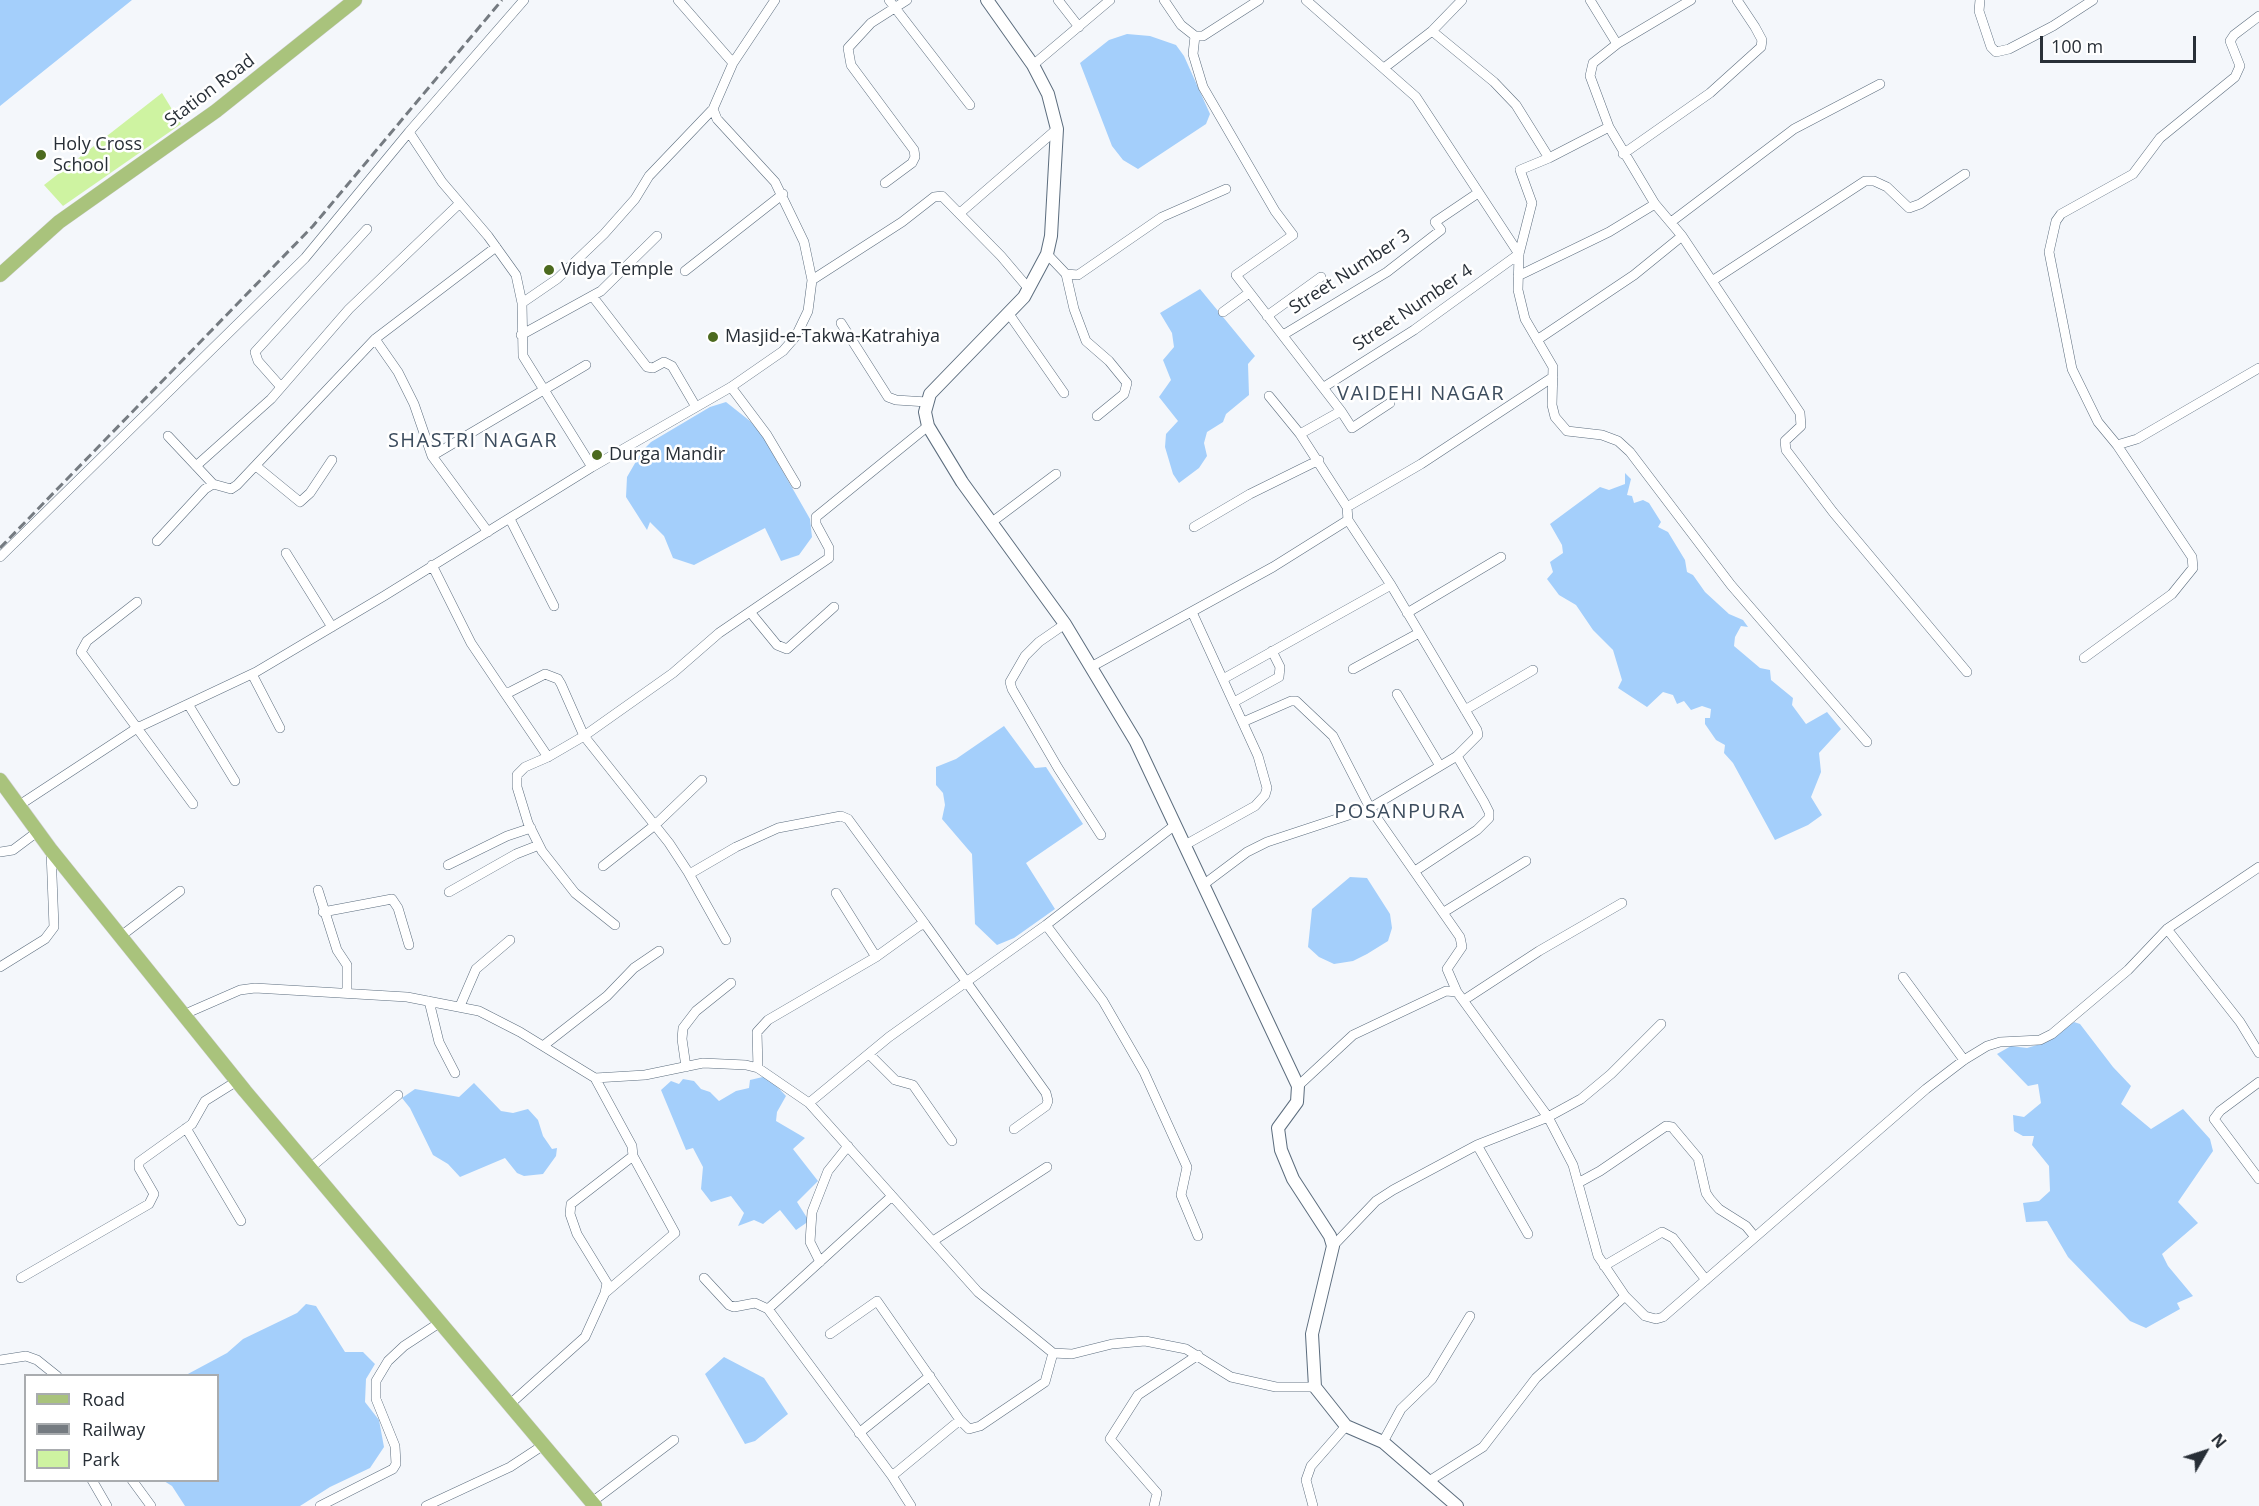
<!DOCTYPE html>
<html>
<head>
<meta charset="utf-8">
<style>
	body { margin:0 }
	#map { position:relative; width:2259px; height:1506px; overflow:hidden; background:#f4f7fb; font-family:"Open Sans",sans-serif }
	canvas { display:block }
	.legend { position:absolute; left:24px; top:1374px; width:195px; height:108px; box-sizing:border-box; background:#fff; border:2px solid #a9acaf; margin:0; padding:8px 10px; list-style:none; font-size:18px; color:#282f37 }
	.legend li { display:flex; align-items:center; gap:12px; height:30px }
	.legend b { width:30px; border:2px solid #a9acaf }
	.north { position:absolute; left:2175px; top:1422px; width:60px; height:60px; -webkit-text-stroke:4px #fff; paint-order:stroke; rotate:51deg; font-size:16px; font-weight:700; line-height:24px; text-align:center; color:#282f37 }
	.north::after { content:''; display:block; margin:auto; width:21px; height:27px; background:#282f37; clip-path:polygon(50% 0,100% 100%,50% 72%,0 100%) }
	.scale { position:absolute; left:2040px; top:36px; width:156px; height:27px; box-sizing:border-box; border:3px solid #282f37; border-top:0; padding-left:8px; font-size:18px; line-height:21px; white-space:nowrap; color:#282f37; -webkit-text-stroke:4px #fff; paint-order:stroke }
</style>
</head>
<body>
<div id="map">
<canvas width="2259" height="1506"></canvas>
<ul class="legend">
<li><b style="height:8px;background:#a9c37c"></b>Road</li>
<li><b style="height:8px;background:#757b81"></b>Railway</li>
<li><b style="height:16px;background:#cef3a1"></b>Park</li>
</ul>
<div class="north">N</div>
<div class="scale">100 m</div>
</div>
<script>
const c = document.querySelector('canvas').getContext('2d');
c.lineJoin = 'round';
function fill(path, color) {
  c.fillStyle = color;
  c.fill(path, 'evenodd');
}
function shape(rows) {
  const path = new Path2D();
  for (const r of rows) {
    path.moveTo(r[0], r[1]);
    for (let i = 2; i < r.length; i += 2) path.lineTo(r[i], r[i + 1]);
  }
  return path;
}
function stroke(path, color, width, dash) {
  c.strokeStyle = color;
  c.lineWidth = width;
  c.lineCap = dash ? 'butt' : 'round';
  c.setLineDash(dash || []);
  c.stroke(path);
}
function write(font, color, halo, rows, align = 'center') {
  c.font = font + ' "Open Sans",sans-serif';
  c.lineWidth = 5;
  c.setLineDash([]);
  c.textBaseline = 'middle';
  c.strokeStyle = halo;
  c.fillStyle = color;
  for (const [text, x, y, turn = 0] of rows) {
    c.save();
    c.translate(x, y);
    c.rotate((+turn || 0) * Math.PI / 180);
    c.textAlign = isNaN(turn) ? turn : align;
    if (halo) c.strokeText(text, 0, 0);
    c.fillText(text, 0, 0);
    c.restore();
  }
}
fill(shape([
	[162,93,181,124,63,206,44,185]
]), '#cef3a1');
fill(shape([
	[0,0,132,0,0,106],
	[1127,34,1150,36,1176,45,1184,56,1210,114,1206,124,1138,169,1123,160,1112,146,1080,63,1109,40],
	[1200,289,1255,356,1248,364,1249,395,1226,414,1223,422,1207,432,1204,443,1207,456,1199,468,1179,483,1173,474,1165,447,1166,434,1178,421,1159,397,1171,380,1163,360,1174,347,1172,333,1160,313],
	[726,402,750,421,762,435,810,519,812,537,799,555,781,561,765,528,694,565,673,558,664,536,650,522,647,530,626,497,627,477,642,451,651,442,710,407],
	[1625,473,1631,479,1627,495,1632,496,1634,503,1643,500,1649,503,1661,522,1658,527,1668,532,1685,560,1687,572,1693,575,1705,592,1729,614,1743,620,1748,627,1741,626,1735,637,1734,646,1760,668,1770,670,1771,680,1793,698,1792,705,1806,724,1827,712,1841,729,1819,753,1821,772,1811,797,1822,815,1808,825,1775,840,1733,763,1724,753,1725,745,1716,740,1705,724,1705,718,1710,718,1711,709,1702,706,1691,710,1684,701,1677,704,1673,695,1663,692,1647,707,1618,688,1622,680,1613,650,1593,630,1576,605,1559,595,1547,579,1553,572,1550,562,1563,553,1562,545,1550,524,1600,487,1609,490,1625,484],
	[1004,726,1035,768,1046,767,1083,824,1026,863,1055,909,1014,938,997,945,975,924,972,854,942,819,945,805,943,793,936,785,936,767,956,759],
	[1350,877,1367,878,1390,914,1392,928,1388,941,1367,954,1353,961,1334,964,1319,957,1308,947,1312,909],
	[2074,1022,2080,1024,2113,1067,2131,1086,2121,1104,2151,1129,2183,1109,2210,1139,2213,1151,2178,1202,2198,1223,2162,1254,2168,1266,2193,1296,2177,1303,2180,1309,2146,1328,2130,1321,2068,1257,2047,1221,2026,1222,2023,1203,2039,1201,2050,1191,2049,1166,2032,1145,2034,1136,2023,1136,2014,1131,2013,1115,2024,1117,2041,1103,2038,1084,2028,1086,1997,1054,2011,1046,2027,1048,2047,1042],
	[767,1076,786,1096,777,1112,776,1121,805,1138,793,1149,818,1181,797,1202,809,1221,796,1230,780,1210,763,1224,754,1220,738,1226,744,1213,731,1196,711,1202,701,1189,703,1167,693,1148,686,1150,661,1090,671,1081,679,1084,683,1079,694,1081,701,1089,710,1092,719,1101,736,1091,749,1088,750,1080],
	[474,1083,501,1111,513,1113,528,1109,538,1120,543,1136,552,1149,557,1148,556,1156,543,1174,524,1176,517,1173,505,1158,460,1177,448,1164,433,1155,410,1108,402,1098,415,1089,459,1097],
	[306,1304,316,1306,345,1352,363,1352,375,1364,366,1379,365,1402,379,1420,384,1447,370,1468,330,1487,300,1506,185,1506,172,1486,164,1481,218,1480,218,1376,186,1375,227,1353,243,1339,297,1313],
	[724,1357,764,1378,788,1414,755,1441,745,1444,705,1374]
]), '#a4cffb');
const street = shape([
	[678,0,733,63],
	[889,0,970,105],
	[1058,0,1079,27],
	[1164,0,1181,25,1195,36,1203,36,1259,0],
	[1306,0,1416,97,1519,254,1414,330,1324,387],
	[1590,0,1617,44],
	[1691,0,1617,44,1593,63,1590,76,1609,127,1655,204,1682,236,1800,413,1801,426,1785,441,1786,450,1833,512,1967,672],
	[1980,0,1979,11,1991,47,1996,52,2009,49,2053,26,2093,0],
	[2259,16,2234,35,2230,41,2240,66,2235,77,2160,138,2133,174,2061,214,2056,221,2049,252,2072,369,2098,422,2117,445,2137,439,2259,368],
	[1432,31,1494,82,1516,105,1549,158],
	[1195,36,1193,54,1203,87,1275,211,1293,235,1236,275,1341,411,1300,434,1347,507,1348,520,1391,585,1477,730,1478,735,1457,756,1370,808,1267,842,1247,852,1203,885],
	[1033,65,1110,0],
	[1384,68,1432,31,1462,0],
	[1609,127,1549,158,1520,170,1532,203,1519,254,1518,290,1525,319,1553,367,1552,405,1555,417,1567,431,1602,435,1618,441,1630,452,1731,585,1867,742],
	[409,132,442,182,488,236,516,275,522,303,523,356,592,467],
	[1623,154,1710,93,1761,47,1762,40,1755,27,1737,0],
	[885,183,912,163,915,157,914,150,851,65,848,48,871,23,907,0],
	[960,213,1057,129],
	[1671,222,1794,129,1880,84],
	[1047,254,1066,274,1078,275,1162,217,1226,189],
	[685,271,783,194],
	[1066,274,1074,309,1086,341,1109,361,1127,383,1124,394,1097,416],
	[1518,276,1609,232,1655,204],
	[812,280,902,222,934,197,942,196,1001,256,1029,289],
	[1712,281,1865,181,1874,181,1887,187,1909,208,1920,204,1965,174],
	[593,297,647,367,653,368,664,362,672,366,696,407],
	[522,303,557,279,604,234,635,199,649,176,713,109],
	[1223,312,1249,293],
	[1009,314,1064,393],
	[1267,316,1321,277],
	[841,323,888,397,896,400,927,402],
	[521,335,601,291,657,236],
	[1283,335,1387,272,1441,230,1435,222,1478,193],
	[375,339,398,372,414,404,432,456,488,532],
	[1537,340,1634,275,1682,236],
	[281,387,258,361,255,352,367,229],
	[731,387,767,435,796,484],
	[1269,396,1300,434],
	[1341,411,1352,428,1390,403],
	[168,436,213,484],
	[432,456,586,365],
	[196,466,271,399,349,309,460,203],
	[256,466,300,502,310,493,332,460],
	[1347,507,1421,464,1553,377],
	[510,519,554,606],
	[992,522,1056,474],
	[1194,527,1250,494,1319,460],
	[157,541,205,489,213,484,231,489,237,485,375,339,496,247],
	[286,553,332,627],
	[0,557,305,258,409,132,524,0],
	[432,565,471,643,504,692,510,692,545,674,558,679,561,684,584,736,548,757,525,767,517,775,517,787,528,823,542,851,575,893,615,925],
	[137,602,87,641,81,652,193,804],
	[750,612,777,645,787,649,834,607],
	[1407,613,1501,557],
	[1065,624,1039,642,1025,656,1010,682,1012,689,1058,768,1101,835],
	[2084,658,2172,594,2193,568,2192,557,2117,445],
	[1091,667,1273,567,1348,520],
	[1353,669,1419,633],
	[252,674,280,728],
	[1223,679,1391,585],
	[504,692,548,757],
	[1397,694,1440,766],
	[1234,702,1279,677,1280,667,1272,651],
	[188,704,235,781],
	[1465,710,1533,670],
	[1243,722,1291,701,1296,701,1333,736,1370,808,1460,937,1462,947,1447,969,1457,992],
	[18,806,137,728,256,672,384,596,592,467,731,387,783,351,796,336,808,311,812,280,804,242,775,182,717,119,713,109,733,63,775,0],
	[1185,845,1255,806,1265,795,1267,788,1258,756,1192,612],
	[0,852,13,850,37,832],
	[448,865,507,836,531,828],
	[603,866,655,825,702,780],
	[1415,871,1477,830,1489,818,1489,812,1484,802,1457,756],
	[688,872,726,940],
	[318,890,337,950,347,965,347,993],
	[449,892,516,854,539,845],
	[836,893,876,957],
	[323,912,392,899,398,908,409,945],
	[1444,912,1526,861],
	[925,924,848,819,841,816,778,828,736,847,693,872,688,872,669,843,584,736,673,673,719,633,829,558,829,548,816,524,816,517,928,426],
	[1046,925,1103,1001,1144,1072,1187,1167,1181,1195,1198,1236],
	[2167,929,2240,1022,2259,1053],
	[121,936,180,891],
	[0,967,45,939,54,927,51,851],
	[1903,977,1964,1060],
	[1464,1000,1539,951,1622,903],
	[429,1001,439,1042,455,1073],
	[460,1006,476,969,510,940],
	[185,1014,240,990,255,988,407,997,479,1011,520,1032,595,1078,645,1075,703,1063,746,1065,758,1068,809,1103,889,1037,1046,925,1175,825],
	[543,1046,607,996,634,968,659,951],
	[869,1054,895,1080,913,1085,952,1141],
	[686,1067,682,1039,683,1028,696,1011,731,983],
	[758,1068,757,1032,768,1020,876,957,919,926,925,924,1046,1093,1048,1101,1046,1106,1014,1129],
	[2259,1082,2220,1111,2214,1119,2259,1179],
	[1298,1086,1353,1035,1446,991,1457,992,1548,1117,1573,1165,1598,1256,1625,1296,1645,1316,1656,1319,1663,1317,1926,1089,1964,1060,1987,1046,2000,1042,2040,1040,2052,1034,2128,970,2167,929,2259,867],
	[809,1103,978,1292,1053,1353,1072,1354,1112,1344,1145,1341,1186,1349,1231,1377,1276,1387,1315,1387],
	[186,1128,241,1221],
	[1477,1145,1528,1234],
	[310,1168,398,1095],
	[1578,1183,1600,1171,1666,1126,1672,1127,1698,1158,1706,1193,1710,1199,1719,1209,1746,1226,1755,1237],
	[933,1241,1047,1167],
	[1333,1246,1376,1201,1393,1190,1477,1145,1548,1117,1581,1099,1611,1074,1661,1024],
	[820,1262,810,1242,812,1212,828,1171,848,1146],
	[1604,1266,1662,1232,1673,1238,1706,1280],
	[21,1278,149,1204,154,1194,139,1168,139,1162,192,1124,205,1101,237,1081],
	[704,1278,729,1305,734,1307,755,1303,768,1309,892,1476,911,1506],
	[605,1293,675,1233,633,1156],
	[768,1309,892,1196],
	[830,1334,877,1301,960,1420,969,1429,980,1426,1045,1382,1053,1353],
	[0,1360,26,1356,37,1360,57,1376],
	[509,1405,585,1337,605,1293,607,1283,577,1234,570,1214,571,1204,633,1156,632,1146,595,1078],
	[859,1433,930,1376],
	[1383,1442,1401,1409,1432,1379,1470,1316],
	[892,1476,960,1420],
	[92,1480,107,1506],
	[132,1480,151,1506],
	[1429,1481,1483,1447,1536,1378,1625,1296],
	[592,1502,674,1440],
	[320,1506,393,1469,396,1464,395,1446,376,1399,376,1381,388,1361,404,1346,439,1323],
	[426,1506,510,1467,542,1446],
	[1154,1506,1157,1493,1110,1439,1138,1395,1198,1355],
	[1313,1506,1306,1480,1311,1466,1346,1426]
]);
const secondary = shape([
	[987,0,1033,65,1048,94,1057,129,1051,236,1047,254,1024,297,930,394,925,412,928,426,962,482,1065,624,1136,742,1298,1086,1297,1102,1278,1128,1281,1150,1293,1179,1330,1236,1333,1246,1312,1334,1315,1387,1346,1426,1383,1442,1457,1506]
]);
const primary = shape([
	[0,275,59,222,216,111,355,0],
	[0,780,51,850,245,1091,595,1506]
]);
stroke(street, '#5c6d7e', 10);
stroke(secondary, '#5c6d7e', 14);
stroke(primary, '#d0d1d3', 15);
stroke(street, '#fff', 9);
stroke(secondary, '#fff', 12);
stroke(primary, '#a9c37c', 14);
stroke(shape([
	[0,548,313,226,502,0]
]), '#757b81', 3, [9, 4.5]);
for (const [x, y, r, color] of [
	[41,155,6,"#4c6a1e"],
	[549,270,6,"#4c6a1e"],
	[713,337,6,"#4c6a1e"],
	[597,455,6,"#4c6a1e"]
]) {
  const dot = new Path2D();
  dot.arc(x, y, r, 0, 2 * Math.PI);
  c.fillStyle = color;
  c.fill(dot);
  stroke(dot, '#fff', 2);
}
write('18px', '#282f37', '#fff', [
	["Station Road",210,91,-37],
	["Street Number 3",1350,272,-33],
	["Street Number 4",1413,308,-34]
]);
write('18px', '#282f37', '#fff', [
	["Holy Cross",53,145],
	["School",53,166],
	["Vidya Temple",561,270],
	["Masjid-e-Takwa-Katrahiya",725,337],
	["Durga Mandir",609,455]
], 'left');
c.letterSpacing = '1.5px';
write('20px', '#3d4d5e', '#fff', [
	["VAIDEHI NAGAR",1421,394],
	["SHASTRI NAGAR",473,441],
	["POSANPURA",1400,812]
]);
c.letterSpacing = '0px';
</script>
</body>
</html>
